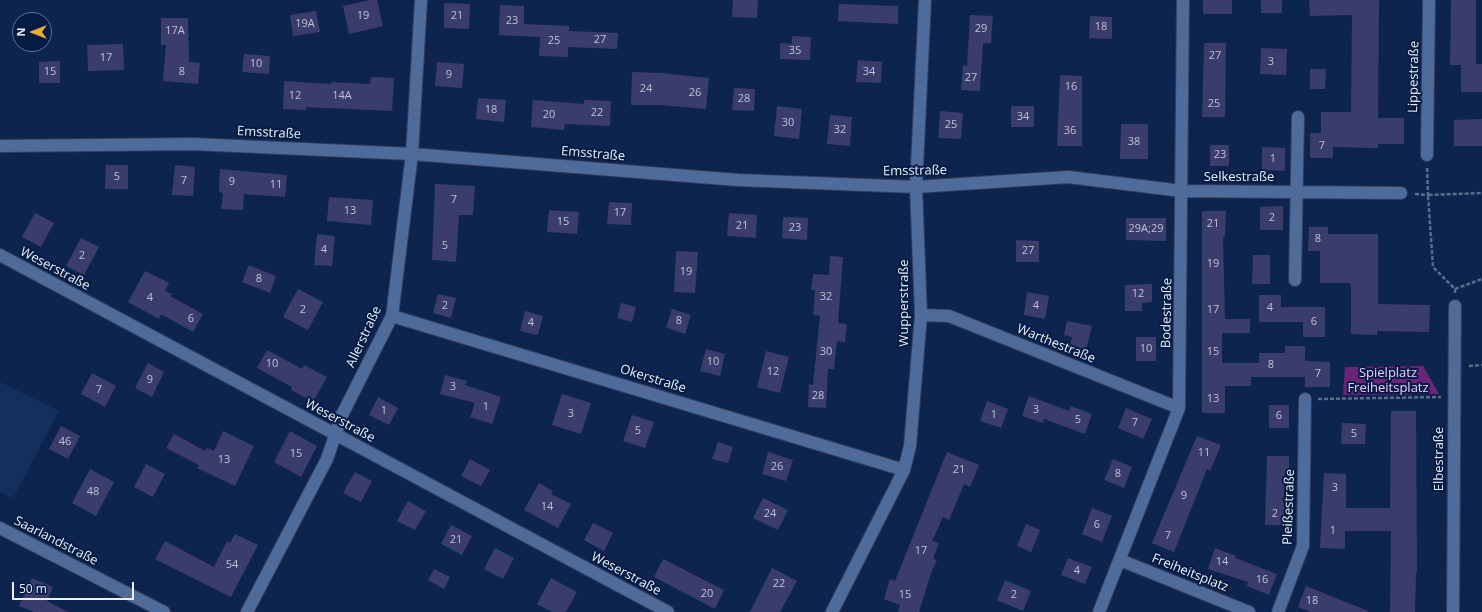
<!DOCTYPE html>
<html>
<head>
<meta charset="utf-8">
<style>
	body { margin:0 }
	#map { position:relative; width:1482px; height:612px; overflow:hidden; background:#0d254e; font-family:"Open Sans",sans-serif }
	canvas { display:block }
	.north { position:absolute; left:12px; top:12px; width:40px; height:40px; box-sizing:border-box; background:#041b43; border:1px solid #60708c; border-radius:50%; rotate:270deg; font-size:11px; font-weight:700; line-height:16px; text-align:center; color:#e9f0fa }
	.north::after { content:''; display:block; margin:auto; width:14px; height:18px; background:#e7ac36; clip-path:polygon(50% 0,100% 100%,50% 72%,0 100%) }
	.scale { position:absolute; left:12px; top:582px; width:122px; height:18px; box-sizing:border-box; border:2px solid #e9f0fa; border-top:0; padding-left:5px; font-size:12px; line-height:14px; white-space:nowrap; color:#e9f0fa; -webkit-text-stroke:3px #041b43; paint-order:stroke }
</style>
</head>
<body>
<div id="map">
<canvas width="1482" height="612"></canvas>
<div class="north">N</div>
<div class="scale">50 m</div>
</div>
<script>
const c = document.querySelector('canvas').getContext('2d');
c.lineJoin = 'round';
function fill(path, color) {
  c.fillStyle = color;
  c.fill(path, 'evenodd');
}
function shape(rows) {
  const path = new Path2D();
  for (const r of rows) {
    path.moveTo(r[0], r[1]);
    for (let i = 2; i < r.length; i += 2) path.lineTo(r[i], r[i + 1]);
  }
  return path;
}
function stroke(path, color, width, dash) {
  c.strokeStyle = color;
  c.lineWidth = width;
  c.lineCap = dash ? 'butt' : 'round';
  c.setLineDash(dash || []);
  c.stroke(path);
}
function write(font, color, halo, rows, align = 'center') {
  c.font = font + ' "Open Sans",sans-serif';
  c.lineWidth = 4;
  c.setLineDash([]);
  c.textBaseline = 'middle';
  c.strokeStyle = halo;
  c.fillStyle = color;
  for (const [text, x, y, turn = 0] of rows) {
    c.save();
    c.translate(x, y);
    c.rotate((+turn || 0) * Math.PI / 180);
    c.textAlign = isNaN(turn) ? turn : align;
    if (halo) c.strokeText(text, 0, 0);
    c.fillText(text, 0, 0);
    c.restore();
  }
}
fill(shape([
	[0,382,59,411,13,498,0,492]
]), '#132f5e');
fill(shape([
	[1423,366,1439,394,1343,395,1345,367]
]), '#6a2478');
fill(shape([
	[370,0,377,0,383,26,349,34,343,6],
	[733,0,758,0,757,18,732,17],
	[1203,0,1232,0,1232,14,1203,14],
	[1261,0,1282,0,1282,13,1261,13],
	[1309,0,1379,0,1378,118,1404,118,1404,144,1378,144,1378,148,1333,147,1333,158,1310,158,1310,133,1321,133,1321,112,1351,112,1352,15,1310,16],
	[1451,0,1476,0,1476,64,1482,64,1482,92,1461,92,1461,65,1450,65],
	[444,3,470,4,469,29,444,28],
	[839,4,898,6,898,24,838,21],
	[500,5,524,6,524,24,569,26,569,31,618,33,617,49,568,47,568,57,539,56,540,37,499,35],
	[316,11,320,32,293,36,290,15],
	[970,15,993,16,991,43,983,43,980,91,961,90,963,65,967,66],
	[1090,16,1112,17,1112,39,1089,38],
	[161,18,188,18,189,62,200,63,198,84,163,81,166,45,161,45],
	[792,36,811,37,810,60,780,59,780,43,792,44],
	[1204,43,1226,43,1225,117,1202,117],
	[123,44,124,70,88,71,87,45],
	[1261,48,1287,49,1286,75,1260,74],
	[244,54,270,56,269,74,242,72],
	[858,60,882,62,881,83,856,82],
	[60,61,60,83,39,83,39,62],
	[437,62,464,64,462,88,435,86],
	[1310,69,1326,69,1325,89,1310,89],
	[632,72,661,73,709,78,706,109,660,105,631,105],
	[1060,75,1082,76,1082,146,1057,146],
	[371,77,394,78,392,111,306,107,306,110,283,109,284,81,331,84,331,82,370,84],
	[734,88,755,89,754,111,732,110],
	[478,98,506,100,504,122,476,119],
	[533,100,584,104,584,100,611,101,610,126,565,124,564,130,531,127],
	[777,106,802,109,799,139,774,136],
	[1011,106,1034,106,1034,127,1011,127],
	[940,111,963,113,961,139,938,138],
	[830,115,852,117,850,146,827,144],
	[1482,119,1482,146,1454,146,1454,120],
	[1121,124,1148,124,1148,159,1120,159],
	[1210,145,1229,145,1229,166,1210,166],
	[1262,147,1285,148,1285,171,1262,170],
	[106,165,128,165,128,189,105,189],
	[175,165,195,167,193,196,172,195],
	[220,169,287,175,285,197,244,194,243,210,221,209,223,193,219,192],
	[435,184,475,186,473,215,459,215,456,262,432,260],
	[329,197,373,200,371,225,327,221],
	[609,202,632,203,631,225,607,224],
	[1283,206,1283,230,1260,230,1260,207],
	[549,210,579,212,577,234,547,232],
	[1202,211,1226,211,1225,237,1223,237,1225,319,1250,319,1250,333,1222,333,1222,363,1259,363,1259,353,1285,353,1285,346,1305,346,1305,361,1330,362,1330,387,1305,387,1305,377,1251,377,1251,386,1225,386,1225,413,1202,413],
	[35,213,54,223,41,247,22,237],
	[729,213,757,215,756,238,727,236],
	[783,217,808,218,807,240,782,238],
	[1126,218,1166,218,1166,241,1126,240],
	[1309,227,1328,227,1328,234,1378,234,1378,304,1430,305,1429,332,1377,331,1377,335,1351,334,1351,287,1350,283,1320,283,1320,251,1308,251],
	[317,234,335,236,332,266,314,265],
	[81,238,99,247,84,275,66,266],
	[1016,240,1039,241,1039,262,1016,262],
	[676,251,698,252,695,293,674,292],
	[1253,255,1270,255,1270,284,1252,284],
	[830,256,843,257,838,323,847,324,845,342,837,341,834,369,828,369,826,408,808,407,809,384,813,385,820,316,813,315,815,290,811,290,813,274,829,275],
	[249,265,276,276,270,293,242,282],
	[145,271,169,283,165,291,172,294,170,296,203,314,193,332,161,314,159,319,128,302],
	[1152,284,1152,302,1142,303,1142,311,1125,311,1125,285],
	[298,289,323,302,308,330,283,317],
	[1027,292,1049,296,1045,319,1024,315],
	[438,294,456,298,451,318,433,313],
	[1259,295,1281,295,1281,307,1325,307,1325,337,1303,337,1303,322,1259,322],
	[621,303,636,307,632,322,617,318],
	[672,309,691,315,685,334,666,327],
	[525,311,543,316,538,335,520,331],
	[1067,321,1092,326,1086,350,1070,346,1072,337,1064,335],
	[1136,337,1156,337,1156,361,1136,361],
	[706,349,725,354,720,376,700,371],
	[267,350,302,369,304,365,327,377,313,402,291,390,292,387,257,368],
	[766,351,789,357,780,393,757,387],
	[148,363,164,372,152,397,135,388],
	[92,373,116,386,105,407,81,394],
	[445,375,467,381,465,385,501,397,492,424,470,417,475,403,440,394],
	[562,394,591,403,581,434,552,425],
	[1029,396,1069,411,1071,406,1092,414,1085,434,1044,419,1043,423,1022,416],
	[378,397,398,408,389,425,369,415],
	[987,401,1008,409,1001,428,980,421],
	[1269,405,1289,405,1289,428,1269,428],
	[1126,408,1152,419,1143,439,1118,428],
	[1391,411,1416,411,1417,572,1416,572,1415,612,1390,612,1391,531,1345,531,1345,549,1320,548,1324,473,1346,474,1346,508,1390,508],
	[632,415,654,422,645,448,623,441],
	[1342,423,1366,424,1365,444,1341,444],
	[61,426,80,436,68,459,49,449],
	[223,431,254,446,235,486,197,468,199,465,166,448,174,434,205,451,207,448,214,451],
	[290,431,317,446,301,477,274,462],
	[1197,436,1221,445,1210,471,1207,469,1174,552,1152,543],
	[718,442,733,447,728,463,712,459],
	[768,452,793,460,786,481,762,474],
	[947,452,979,465,970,487,964,484,949,520,943,517,932,541,939,543,933,559,937,560,931,573,919,612,898,612,900,605,884,599,890,579,895,581],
	[1267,456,1289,456,1289,482,1284,482,1284,525,1265,525],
	[470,459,490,470,481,486,461,476],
	[1113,459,1132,467,1124,488,1104,480],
	[146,464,165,474,153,497,134,487],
	[90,469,114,482,96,516,72,503],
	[355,472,372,481,361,502,343,493],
	[539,483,553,491,551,494,571,504,558,528,524,510],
	[763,498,788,510,778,530,753,518],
	[408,501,426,511,415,530,397,521],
	[1092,508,1112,516,1102,542,1082,534],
	[593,523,613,533,604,551,584,540],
	[1026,524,1040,530,1031,552,1017,546],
	[451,525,472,536,462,555,441,544],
	[235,534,258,545,231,597,155,559,165,541,214,567,227,541,230,543],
	[495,548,514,558,503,579,484,569],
	[1215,548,1236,556,1235,558,1277,574,1269,595,1247,586,1248,582,1208,569],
	[1068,558,1092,567,1085,584,1061,575],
	[663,559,724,590,715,609,654,577],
	[772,568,797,581,780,612,750,612],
	[434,569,450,577,444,589,428,580],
	[32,578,53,587,47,601,68,612,34,612,19,606],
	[551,578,577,592,566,612,552,612,537,604],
	[1005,580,1031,591,1023,611,997,600],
	[1306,586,1368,611,1368,612,1311,612,1298,607]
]), '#3a3c6c');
const minor = shape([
	[0,146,193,144,412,154,738,180,916,187,1068,177,1182,191,1401,193],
	[1427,155,1429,0],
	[0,255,668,612],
	[1295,280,1298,117],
	[921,315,949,316,1179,408],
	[392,316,904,470],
	[0,528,164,612],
	[1120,560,1249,612],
	[247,612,327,459,342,415,392,316,412,154,421,0],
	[832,612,904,470,910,446,921,315,916,187,925,0],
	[1099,612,1179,408,1183,0],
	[1278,612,1303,546,1305,399],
	[1453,612,1455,306]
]);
stroke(minor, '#333e5f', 14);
stroke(shape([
	[1415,194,1428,195,1427,167],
	[1455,289,1482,279],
	[1455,293,1455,289,1433,267,1428,195,1482,193],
	[1469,366,1482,365],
	[1318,399,1441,397]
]), '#5b6d8b', 2.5, [4, 2]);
stroke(minor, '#4f6b9a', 12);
write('11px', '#bdc3d6', null, [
	["19",363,16],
	["21",457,16],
	["23",512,21],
	["19A",305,24],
	["18",1101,27],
	["29",981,29],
	["17A",175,31],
	["27",600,40],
	["25",554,41],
	["35",795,51],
	["27",1215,56],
	["17",106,58],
	["3",1271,62],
	["10",256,64],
	["15",50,72],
	["8",182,72],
	["34",869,72],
	["9",449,75],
	["27",971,78],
	["16",1071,87],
	["24",646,89],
	["26",695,93],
	["12",295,96],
	["14A",342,96],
	["28",744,99],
	["25",1214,104],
	["18",491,110],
	["22",597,113],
	["20",549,115],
	["34",1023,117],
	["30",788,123],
	["25",951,125],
	["32",840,130],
	["36",1070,131],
	["38",1134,142],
	["7",1322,146],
	["23",1220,155],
	["1",1273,159],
	["5",117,177],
	["7",184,181],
	["9",232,182],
	["11",276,185],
	["7",454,200],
	["13",350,211],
	["17",620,213],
	["2",1272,218],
	["15",563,222],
	["21",1213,224],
	["21",742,226],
	["23",795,228],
	["29A;29",1146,229],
	["8",1318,239],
	["5",445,246],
	["4",324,250],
	["27",1028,251],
	["2",82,256],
	["19",1213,264],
	["19",686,272],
	["8",259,279],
	["12",1138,294],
	["32",826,297],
	["4",150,298],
	["2",445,306],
	["4",1036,306],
	["4",1270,308],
	["2",303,310],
	["17",1213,310],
	["6",191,319],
	["8",679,321],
	["6",1314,322],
	["4",531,323],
	["10",1146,349],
	["30",826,352],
	["15",1213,352],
	["10",713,362],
	["10",272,364],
	["8",1271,365],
	["12",773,372],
	["7",1318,374],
	["9",150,380],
	["3",453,387],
	["7",99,390],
	["28",818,396],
	["13",1213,399],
	["1",486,407],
	["3",1036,410],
	["1",384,411],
	["3",571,414],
	["1",994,415],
	["6",1279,416],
	["5",1078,420],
	["7",1135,423],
	["5",638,431],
	["5",1354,434],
	["46",65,442],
	["11",1204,453],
	["15",296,454],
	["13",224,460],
	["26",777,467],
	["21",959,470],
	["8",1118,474],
	["3",1335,488],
	["48",93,492],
	["9",1184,496],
	["14",547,507],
	["24",770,514],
	["2",1275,514],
	["6",1097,525],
	["1",1333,531],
	["7",1168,536],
	["21",456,540],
	["17",921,551],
	["14",1222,562],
	["54",232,565],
	["4",1077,571],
	["16",1262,580],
	["22",779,584],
	["20",707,594],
	["15",905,595],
	["2",1014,595],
	["18",1312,601]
]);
write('13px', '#e9f0fa', '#041b43', [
	["Lippestraße",1414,77,-89],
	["Emsstraße",269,133,3],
	["Emsstraße",593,154,5],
	["Emsstraße",915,171,-1],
	["Selkestraße",1239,177],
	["Weserstraße",55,269,28],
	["Wupperstraße",904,303,-90],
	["Bodestraße",1167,313,-89],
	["Allerstraße",364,337,-65],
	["Warthestraße",1056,344,22],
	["Okerstraße",653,379,17],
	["Weserstraße",340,421,28],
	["Elbestraße",1439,459,-90],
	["Pleißestraße",1289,507,-88],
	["Saarlandstraße",56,541,27],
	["Freiheitsplatz",1190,573,22],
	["Weserstraße",626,574,28]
]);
write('13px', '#f2cdf9', '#041b43', [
	["Spielplatz",1388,373],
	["Freiheitsplatz",1388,388]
]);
</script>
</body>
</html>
